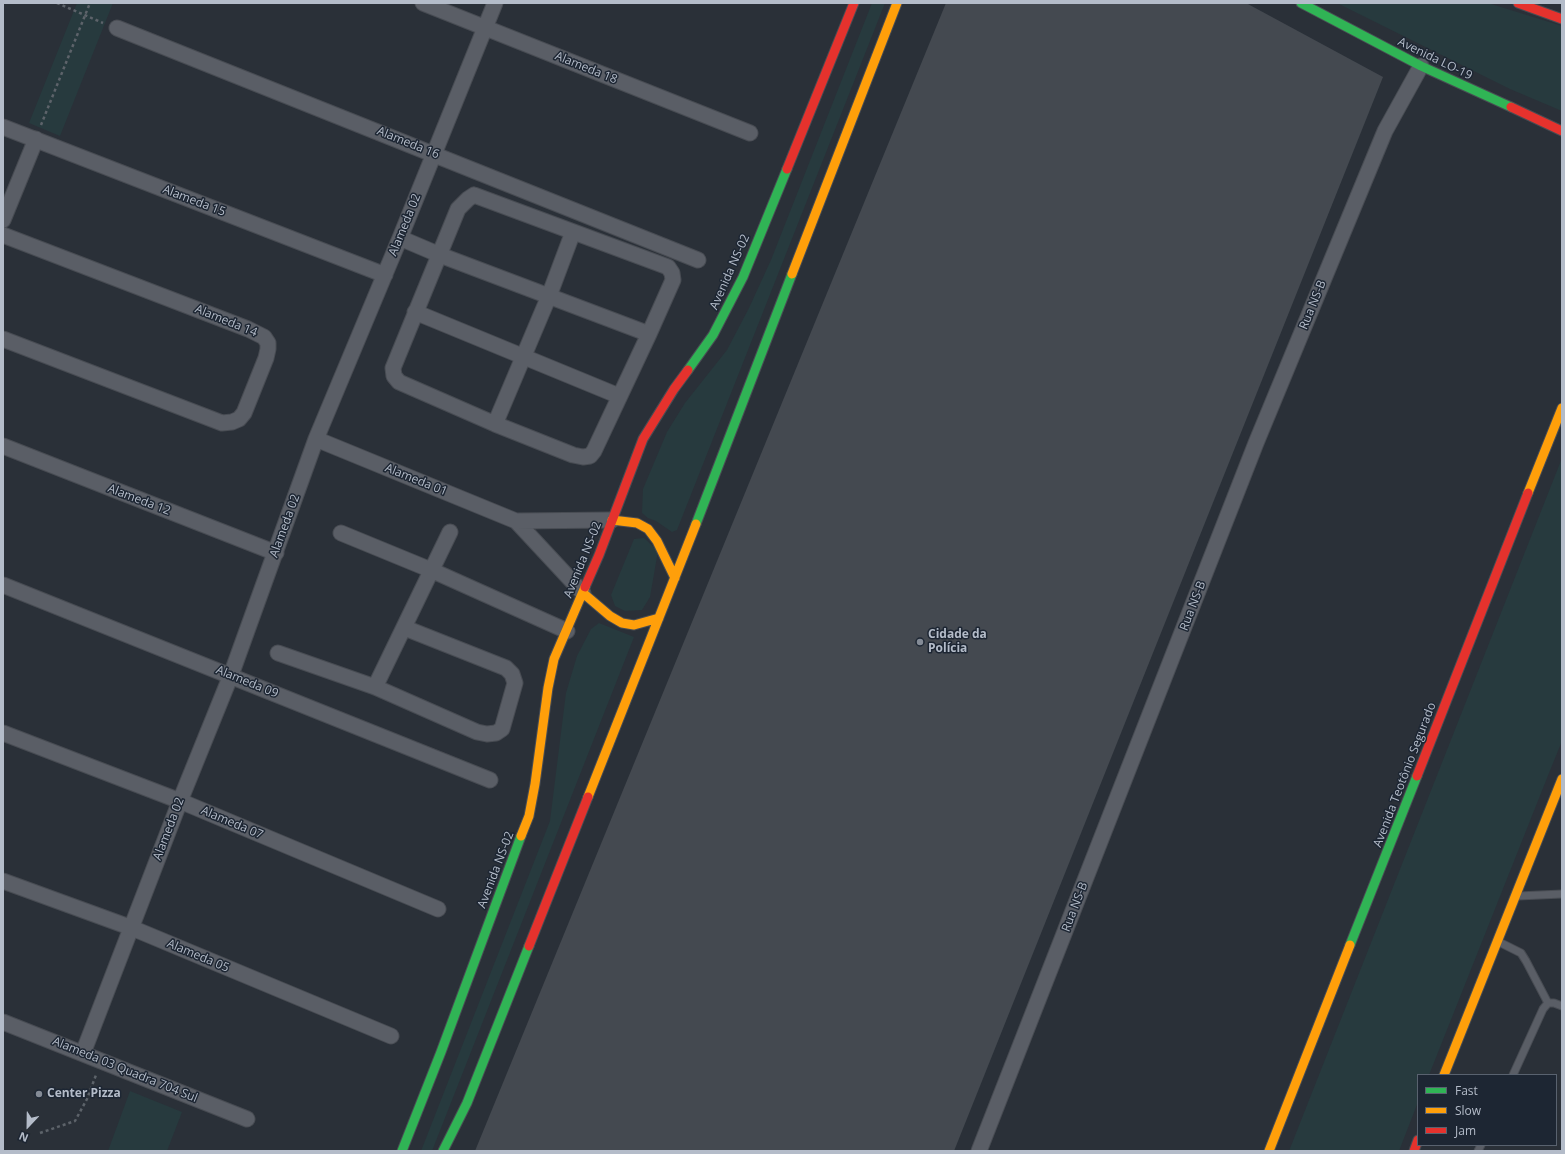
<!DOCTYPE html>
<html>
<head>
<meta charset="utf-8">
<style>
	body { margin:0 }
	#map { position:relative; width:1565px; height:1154px; overflow:hidden; background:#2a3038; font-family:"Open Sans",sans-serif }
	canvas { display:block }
	.frame { position:absolute; inset:0; border:4px solid #b4bcc9; pointer-events:none }
	.legend { position:absolute; left:1417px; top:1074px; width:140px; height:72px; box-sizing:border-box; background:#1d2633; border:1px solid #59626f; margin:0; padding:5px 7px; list-style:none; font-size:12px; color:#b4bcc9 }
	.legend li { display:flex; align-items:center; gap:8px; height:20px }
	.legend b { width:20px; border:1px solid #59626f }
	.north { position:absolute; left:8px; top:1106px; width:40px; height:40px; -webkit-text-stroke:3px #1d2633; paint-order:stroke; rotate:202deg; font-size:11px; font-weight:700; line-height:16px; text-align:center; color:#b4bcc9 }
	.north::after { content:''; display:block; margin:auto; width:14px; height:18px; background:#b4bcc9; clip-path:polygon(50% 0,100% 100%,50% 72%,0 100%) }
</style>
</head>
<body>
<div id="map">
<canvas width="1565" height="1154"></canvas>
<div class="frame"></div>
<ul class="legend">
<li><b style="height:5px;background:#30b455"></b>Fast</li>
<li><b style="height:5px;background:#ff9f0a"></b>Slow</li>
<li><b style="height:5px;background:#e5322d"></b>Jam</li>
</ul>
<div class="north">N</div>
</div>
<script>
const c = document.querySelector('canvas').getContext('2d');
c.lineJoin = 'round';
function fill(path, color) {
  c.fillStyle = color;
  c.fill(path, 'evenodd');
}
function shape(rows) {
  const path = new Path2D();
  for (const r of rows) {
    path.moveTo(r[0], r[1]);
    for (let i = 2; i < r.length; i += 2) path.lineTo(r[i], r[i + 1]);
  }
  return path;
}
function stroke(path, color, width, dash) {
  c.strokeStyle = color;
  c.lineWidth = width;
  c.lineCap = dash ? 'butt' : 'round';
  c.setLineDash(dash || []);
  c.stroke(path);
}
function write(font, color, halo, rows, align = 'center') {
  c.font = font + ' "Open Sans",sans-serif';
  c.lineWidth = 3;
  c.setLineDash([]);
  c.textBaseline = 'middle';
  c.strokeStyle = halo;
  c.fillStyle = color;
  for (const [text, x, y, turn = 0] of rows) {
    c.save();
    c.translate(x, y);
    c.rotate((+turn || 0) * Math.PI / 180);
    c.textAlign = isNaN(turn) ? turn : align;
    if (halo) c.strokeText(text, 0, 0);
    c.fillText(text, 0, 0);
    c.restore();
  }
}
fill(shape([
	[77,3,113,3,60,136,29,123],
	[872,3,885,3,677,530,672,532,656,521,648,518,642,513,643,489,667,432,685,403,727,350,749,308,771,260],
	[1337,3,1488,3,1562,26,1562,111,1510,89],
	[1562,458,1562,741,1549,773,1429,1075,1418,1075,1418,1102,1399,1151,1289,1151],
	[644,538,658,551,650,597,642,610,625,611,615,606,611,595,634,539],
	[599,623,634,637,432,1151,421,1151,550,821,566,693,577,656,591,629],
	[130,1091,182,1112,167,1151,108,1151]
]), '#273a3e');
fill(shape([
	[946,3,1246,3,1383,77,954,1151,475,1151]
]), '#444950');
const lane = shape([
	[1518,896,1562,894],
	[1499,942,1521,953,1526,961,1548,1003],
	[1513,1075,1543,1009,1548,1003,1554,1003,1562,1006],
	[1478,1151,1481,1145]
]);
const street = shape([
	[423,3,750,133],
	[117,28,698,260],
	[3,127,385,275],
	[474,195,668,267,672,273,673,280,649,334,594,451,590,456,583,457,573,455,495,424,399,382,394,376,393,368,458,209,468,199,474,195],
	[3,220,36,139],
	[3,235,248,329,264,337,268,343,268,349,266,358,244,413,239,419,232,422,222,423,3,339],
	[400,238,440,255,649,334],
	[415,312,619,396],
	[495,424,549,296,573,232],
	[316,439,516,521,612,520],
	[3,446,276,553],
	[516,521,583,593],
	[341,533,431,570,567,631],
	[3,585,490,780],
	[278,653,375,687,477,732,487,734,496,733,502,729,515,683,512,674,506,668,405,628],
	[375,687,450,532],
	[3,733,180,801,438,909],
	[3,881,132,928,391,1036],
	[3,1022,247,1119],
	[83,1053,180,801,231,675,316,439,400,238,495,3],
	[979,1151,1256,443,1385,131,1421,66]
]);
const fast = shape([
	[1301,3,1421,66,1511,107],
	[688,370,713,335,743,277,787,169],
	[696,524,792,274],
	[1350,945,1417,776],
	[402,1151,441,1052,521,836],
	[443,1151,467,1103,529,946]
]);
const slow = shape([
	[792,274,897,3],
	[1528,493,1562,408],
	[612,520,637,523,648,529,657,541,675,578],
	[583,593,610,616,622,623,634,625,659,618],
	[588,797,696,524],
	[521,836,529,816,535,784,548,688,554,659,585,587],
	[1444,1075,1562,779],
	[1269,1151,1350,945]
]);
const jam = shape([
	[1518,3,1562,19],
	[1511,107,1562,131],
	[787,169,854,3],
	[585,587,599,555,643,439,674,389,688,370],
	[1417,776,1528,493],
	[529,946,588,797],
	[1414,1151,1418,1140]
]);
stroke(lane, '#484c53', 9);
stroke(street, '#484c53', 17);
stroke(fast, '#484c53', 11);
stroke(slow, '#484c53', 11);
stroke(jam, '#484c53', 11);
stroke(shape([
	[57,3,103,23],
	[41,125,90,3],
	[40,1133,75,1121,87,1099,96,1075]
]), '#5d636a', 2.5, [3, 3]);
stroke(lane, '#5a5e66', 7);
stroke(street, '#5a5e66', 15);
stroke(fast, '#30b455', 9);
stroke(slow, '#ff9f0a', 9);
stroke(jam, '#e5322d', 9);
for (const [x, y, r, color] of [
	[920,642,4,"#848b96"],
	[39,1094,4,"#848b96"]
]) {
  const dot = new Path2D();
  dot.arc(x, y, r, 0, 2 * Math.PI);
  c.fillStyle = color;
  c.fill(dot);
  stroke(dot, '#1d2633', 1.5);
}
write('12px', '#b4bcc9', '#1d2633', [
	["Avenida LO-19",1435,59,26],
	["Alameda 18",586,68,22],
	["Alameda 16",408,143,22],
	["Alameda 15",194,201,21],
	["Alameda 02",405,225,-68],
	["Avenida NS-02",730,272,-66],
	["Rua NS-B",1313,305,-68],
	["Alameda 14",226,321,22],
	["Alameda 01",416,480,22],
	["Alameda 12",139,500,21],
	["Alameda 02",285,526,-70],
	["Avenida NS-02",583,560,-68],
	["Rua NS-B",1193,606,-69],
	["Alameda 09",247,682,22],
	["Avenida Teotônio Segurado",1405,775,-69],
	["Alameda 07",232,823,23],
	["Alameda 02",169,829,-69],
	["Avenida NS-02",496,870,-69],
	["Rua NS-B",1075,907,-69],
	["Alameda 05",198,956,23],
	["Alameda 03 Quadra 704 Sul",125,1070,22]
]);
write('bold 12px', '#b4bcc9', '#1d2633', [
	["Cidade da",928,635],
	["Polícia",928,649],
	["Center Pizza",47,1094]
], 'left');
</script>
</body>
</html>
